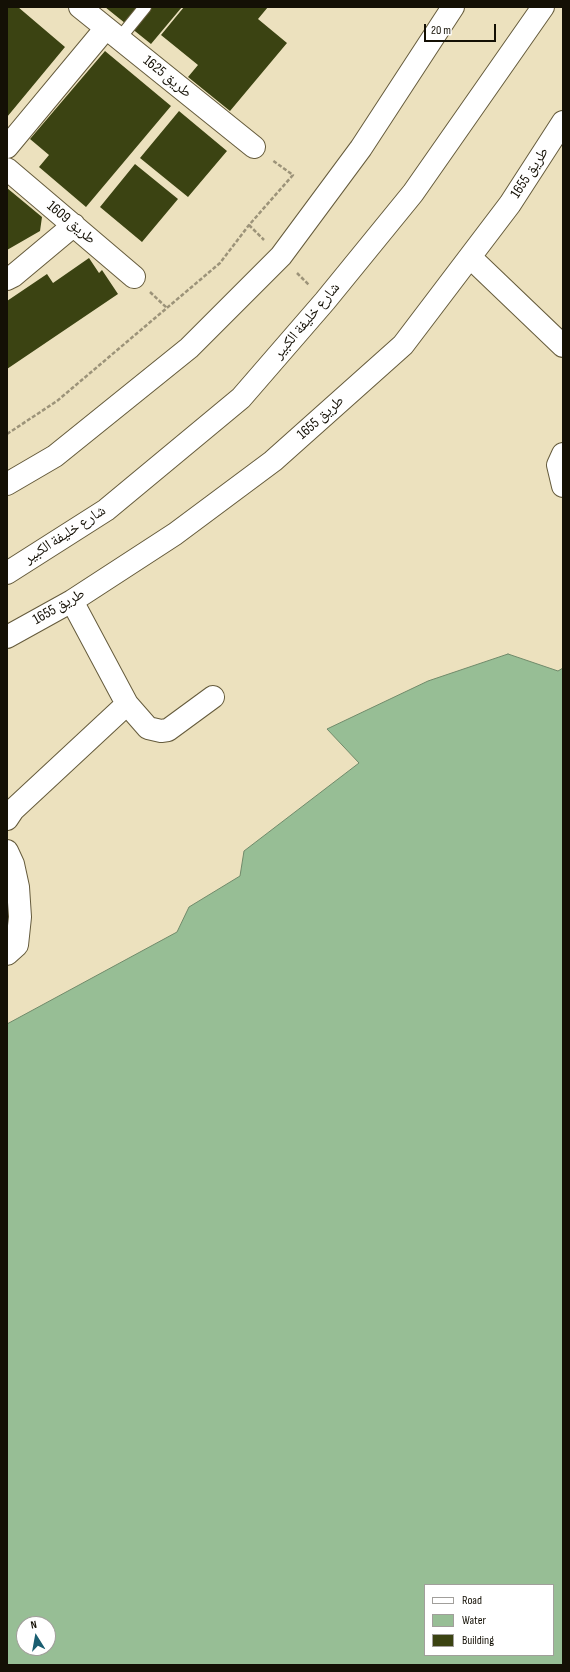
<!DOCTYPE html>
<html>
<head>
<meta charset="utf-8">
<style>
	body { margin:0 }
	#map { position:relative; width:570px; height:1672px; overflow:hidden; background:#ece1be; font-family:"Sofia Sans Condensed",sans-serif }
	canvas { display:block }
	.frame { position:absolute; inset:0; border:8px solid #141005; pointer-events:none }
	.legend { position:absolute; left:424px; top:1584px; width:130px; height:72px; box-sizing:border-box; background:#fff; border:1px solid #a19f9b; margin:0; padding:5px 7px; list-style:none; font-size:12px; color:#141005 }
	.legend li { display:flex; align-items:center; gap:8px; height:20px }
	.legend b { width:20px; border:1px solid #a19f9b }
	.north { position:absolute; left:16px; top:1616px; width:40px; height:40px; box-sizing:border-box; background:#fff; border:1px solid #a19f9b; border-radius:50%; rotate:349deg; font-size:11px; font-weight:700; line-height:16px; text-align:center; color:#141005 }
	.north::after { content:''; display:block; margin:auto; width:14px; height:18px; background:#1a5e71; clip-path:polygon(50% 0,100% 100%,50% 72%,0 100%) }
	.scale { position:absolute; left:424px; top:24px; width:72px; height:18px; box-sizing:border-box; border:2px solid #141005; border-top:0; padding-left:5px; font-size:12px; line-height:14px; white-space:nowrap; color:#141005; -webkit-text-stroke:3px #fff; paint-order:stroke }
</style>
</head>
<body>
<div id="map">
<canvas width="570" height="1672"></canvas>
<div class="frame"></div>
<ul class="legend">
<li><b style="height:5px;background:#fff"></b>Road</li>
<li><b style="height:11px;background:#97be95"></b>Water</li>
<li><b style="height:11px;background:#3b4312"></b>Building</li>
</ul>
<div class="north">N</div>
<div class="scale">20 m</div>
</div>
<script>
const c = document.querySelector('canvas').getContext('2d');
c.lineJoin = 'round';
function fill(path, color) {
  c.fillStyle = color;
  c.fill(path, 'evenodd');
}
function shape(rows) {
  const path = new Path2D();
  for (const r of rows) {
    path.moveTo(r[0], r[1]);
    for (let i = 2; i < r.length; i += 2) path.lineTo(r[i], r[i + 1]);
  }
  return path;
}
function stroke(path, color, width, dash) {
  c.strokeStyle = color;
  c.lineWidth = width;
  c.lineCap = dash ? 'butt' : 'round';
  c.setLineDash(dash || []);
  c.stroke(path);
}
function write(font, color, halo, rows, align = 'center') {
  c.font = font + ' "Sofia Sans Condensed","Noto Naskh Arabic",sans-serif';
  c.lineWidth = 4;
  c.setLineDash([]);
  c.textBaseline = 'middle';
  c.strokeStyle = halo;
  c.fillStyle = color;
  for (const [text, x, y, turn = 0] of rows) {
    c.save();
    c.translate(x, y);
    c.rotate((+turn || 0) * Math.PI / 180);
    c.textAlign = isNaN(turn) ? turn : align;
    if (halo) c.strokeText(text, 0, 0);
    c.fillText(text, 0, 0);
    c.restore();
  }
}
const water = shape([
	[508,654,558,671,563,668,563,1665,7,1665,7,1024,177,932,189,907,240,876,244,851,359,763,327,729,428,681,508,654],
	[425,1585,553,1585,553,1655,425,1655,425,1585],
	[24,1624,48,1624,48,1648,24,1648,24,1624]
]);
fill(water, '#97be95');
stroke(water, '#708a6a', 1);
fill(shape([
	[7,7,18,7,65,47,7,117],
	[105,7,182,7,151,44],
	[184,7,268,7,258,19,287,43,230,111,188,77,198,65,161,35],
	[105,51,171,106,86,207,39,167,49,155,30,139],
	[179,111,227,151,188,197,140,158],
	[135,164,178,199,142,242,100,207],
	[7,188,42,217,40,231,7,250],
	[89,258,99,273,102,270,118,294,7,369,7,301,47,274,53,283]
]), '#3b4312');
const service = shape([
	[119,39,145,7]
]);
const minor = shape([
	[80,7,254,147],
	[7,147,106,28],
	[7,169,134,277],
	[470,257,563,346],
	[7,279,13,276,74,225],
	[563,454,558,465,563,486],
	[72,601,127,704,148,728,161,731,168,730,213,697],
	[7,637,72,601,175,534,273,461,403,345,510,204,563,122],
	[7,819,13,810,127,704],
	[7,851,13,864,18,887,20,917,17,945,7,954]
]);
const primary = shape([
	[7,484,55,456,189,348,281,256,361,148,453,7],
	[7,573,106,510,241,398,325,301,413,193,543,7]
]);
stroke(service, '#655b3c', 14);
stroke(minor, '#655b3c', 24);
stroke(primary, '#655b3c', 24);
stroke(shape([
	[249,225,264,240],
	[297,273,309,285],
	[150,292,167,308],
	[7,434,57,401,220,263,249,225,293,175,272,160]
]), '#9c9379', 2.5, [4, 2]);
stroke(service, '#fff', 12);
stroke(minor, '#fff', 22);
stroke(primary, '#fff', 22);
write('15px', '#141005', '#fff', [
	["طريق 1625",167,77,39],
	["طريق 1655",530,173,-57],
	["طريق 1609",71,223,40],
	["شارع خليفة الكبير",307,321,-50],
	["طريق 1655",321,418,-42],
	["شارع خليفة الكبير",65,535,-33],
	["طريق 1655",59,607,-30]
]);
</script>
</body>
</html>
